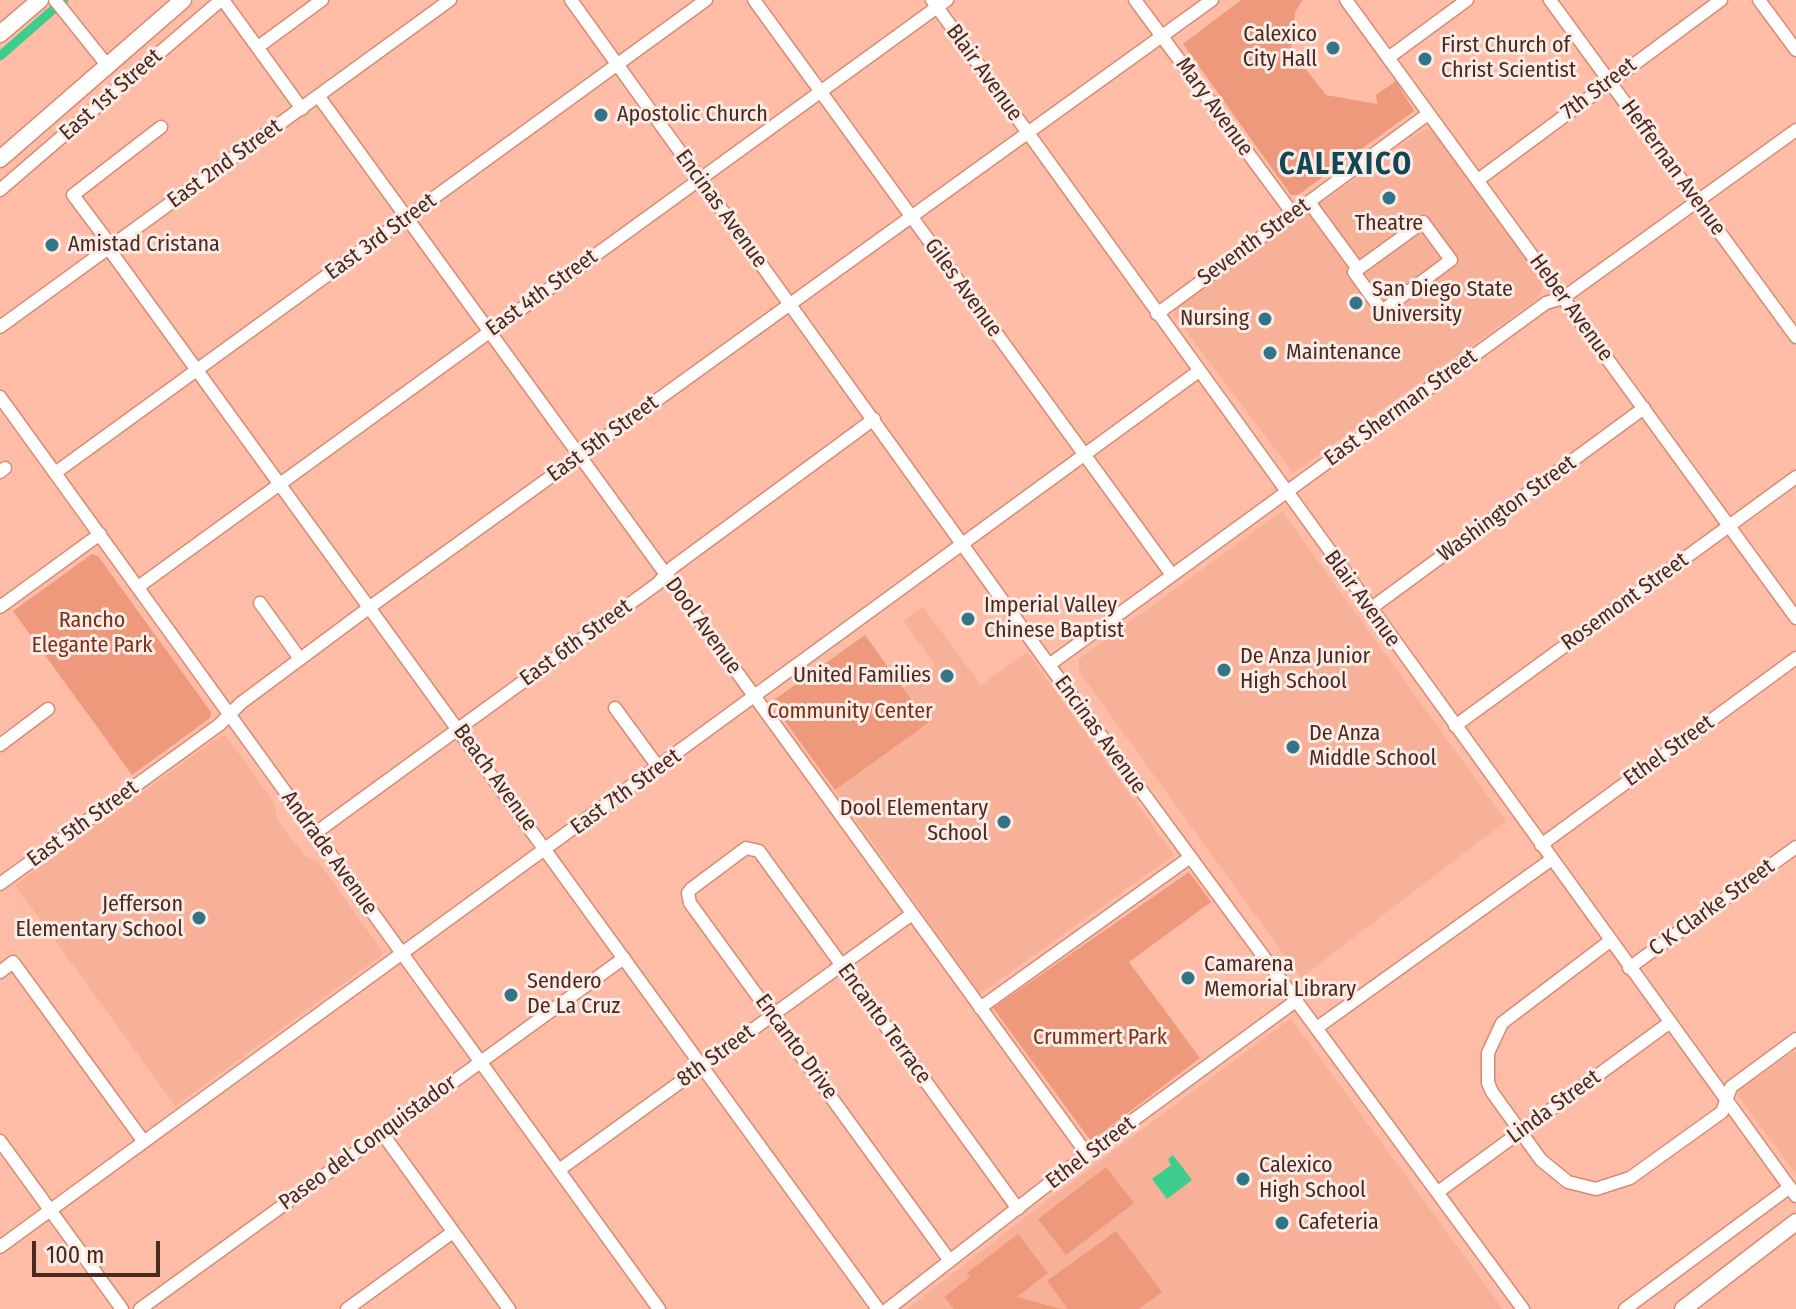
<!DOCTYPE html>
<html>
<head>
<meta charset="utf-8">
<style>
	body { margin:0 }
	#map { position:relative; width:1796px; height:1309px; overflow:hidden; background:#ffbda8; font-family:"Fira Sans Condensed",sans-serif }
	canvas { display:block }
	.scale { position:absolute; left:32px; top:1241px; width:128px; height:36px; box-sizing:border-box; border:4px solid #4a2a20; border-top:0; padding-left:10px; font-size:24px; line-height:28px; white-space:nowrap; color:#4a2a20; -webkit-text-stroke:6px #fdece6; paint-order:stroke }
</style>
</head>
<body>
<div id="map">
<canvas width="1796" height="1309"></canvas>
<div class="scale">100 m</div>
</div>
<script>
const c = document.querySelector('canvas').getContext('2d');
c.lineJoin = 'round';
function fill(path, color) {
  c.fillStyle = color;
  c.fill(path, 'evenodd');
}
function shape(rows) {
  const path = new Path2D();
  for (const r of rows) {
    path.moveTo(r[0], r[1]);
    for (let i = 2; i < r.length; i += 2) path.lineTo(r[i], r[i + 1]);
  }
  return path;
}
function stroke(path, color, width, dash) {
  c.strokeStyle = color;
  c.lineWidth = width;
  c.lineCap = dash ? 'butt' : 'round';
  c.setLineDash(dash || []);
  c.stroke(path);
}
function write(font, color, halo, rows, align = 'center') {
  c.font = font + ' "Fira Sans Condensed",sans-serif';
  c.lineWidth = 6;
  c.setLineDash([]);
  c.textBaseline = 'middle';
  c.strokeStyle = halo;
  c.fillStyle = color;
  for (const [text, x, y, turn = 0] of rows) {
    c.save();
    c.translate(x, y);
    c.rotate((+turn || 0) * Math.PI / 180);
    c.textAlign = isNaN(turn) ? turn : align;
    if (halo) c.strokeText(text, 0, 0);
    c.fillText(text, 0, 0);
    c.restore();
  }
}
fill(shape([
	[1429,129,1436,132,1542,281,1542,290,1537,299,1293,473,1174,315,1176,307,1423,130],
	[1282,511,1506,821,1301,978,1079,672,1079,659],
	[923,607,981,685,1027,652,1174,855,980,994,835,790,926,724,902,690,935,665,903,621],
	[220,736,226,736,274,802,277,819,304,855,318,861,382,951,381,956,175,1106,15,885],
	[1291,1018,1503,1309,907,1309,1037,1208],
	[1796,1050,1796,1174,1738,1096,1739,1090]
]), '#f8b199');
fill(shape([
	[1241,0,1303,0,1295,12,1291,50,1326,95,1377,104,1376,95,1396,81,1414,111,1298,195,1291,195,1183,44],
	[92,554,98,556,211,712,210,718,132,775,13,611],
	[865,635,928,723,835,790,771,702],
	[1189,872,1211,902,1129,962,1200,1058,1091,1141,993,1008],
	[1106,1167,1134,1203,1066,1255,1038,1219],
	[1116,1231,1162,1292,1139,1309,1068,1309,1047,1281],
	[1018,1234,1048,1273,1017,1297,1062,1309,954,1309,944,1297,970,1277,967,1273]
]), '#ee997c');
fill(shape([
	[1173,1155,1192,1180,1167,1199,1152,1179,1171,1165,1168,1159]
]), '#3dcd8c');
stroke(shape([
	[0,56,64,0]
]), '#3dcd8c', 9);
const minor = shape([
	[55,0,107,65],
	[223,0,302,109],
	[571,0,1049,665,1523,1309],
	[754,0,1172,575],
	[932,0,1796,1196],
	[1135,0,1293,214],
	[1346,0,1796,618],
	[1550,0,1796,337],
	[1759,0,1796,50],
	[258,47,322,0],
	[1388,58,1467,0],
	[319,97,1087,1154],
	[1478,180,1721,0],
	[0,190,221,0],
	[1309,202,1358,269],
	[1423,222,1451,260,1382,311,1354,272,1423,222],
	[112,247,73,195,161,127],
	[109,249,878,1309],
	[1157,314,1428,114],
	[0,327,450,0],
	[0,397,659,1309],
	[0,472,5,468],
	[55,473,706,0],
	[138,587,947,0],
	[260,603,300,659],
	[0,607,100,534],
	[1370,609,1644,408],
	[1049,665,1546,303,1563,298,1796,130],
	[615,708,659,768],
	[1455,726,1796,477],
	[0,745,48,709],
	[314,834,657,584,673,567,874,419],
	[1541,845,1796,658],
	[0,884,219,725,241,703,370,607,1212,0],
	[1610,941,1502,1023,1488,1053,1488,1083,1492,1092,1541,1160,1568,1182,1596,1189,1630,1178,1722,1112,1731,1087,1796,1039],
	[1629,968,1796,847],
	[0,972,13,962,144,1142],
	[980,1008,1189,858],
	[1318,1027,1552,859],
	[382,1133,509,1309],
	[0,1141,122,1309],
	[559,1170,912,914],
	[1438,1192,1669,1023],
	[0,1247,1199,371],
	[950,1261,690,903,688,893,691,889,746,848,759,851,1018,1209],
	[140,1309,624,958],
	[347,1309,453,1232],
	[888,1309,1087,1154,1297,1000],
	[1625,1309,1790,1187]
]);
const major = shape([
	[0,34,40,0],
	[0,159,183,0],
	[1683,1309,1796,1222]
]);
stroke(minor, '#d98b72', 15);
stroke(major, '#d98b72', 19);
stroke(minor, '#fff', 12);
stroke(major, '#fff', 16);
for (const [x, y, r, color] of [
	[1333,48,8,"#337587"],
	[1425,59,8,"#337587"],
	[601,115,8,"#337587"],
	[1389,198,8,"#337587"],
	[52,245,8,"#337587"],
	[1356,303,8,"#337587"],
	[1265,319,8,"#337587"],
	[1270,353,8,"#337587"],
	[968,619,8,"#337587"],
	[1224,670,8,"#337587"],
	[947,676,8,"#337587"],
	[1293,747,8,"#337587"],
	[1004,822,8,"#337587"],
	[199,918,8,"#337587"],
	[1188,978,8,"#337587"],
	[511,995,8,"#337587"],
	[1243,1179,8,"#337587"],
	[1282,1223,8,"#337587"]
]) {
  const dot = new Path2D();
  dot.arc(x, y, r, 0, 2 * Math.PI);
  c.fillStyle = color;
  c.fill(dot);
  stroke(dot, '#fdece6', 3);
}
write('22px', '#4a2a20', '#fdece6', [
	["Calexico",1317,35,"right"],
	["City Hall",1317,60,"right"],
	["First Church of",1441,46],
	["Christ Scientist",1441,71],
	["Apostolic Church",617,115],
	["Theatre",1389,224,"center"],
	["Amistad Cristana",68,245],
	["San Diego State",1372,290],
	["University",1372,315],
	["Nursing",1249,319,"right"],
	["Maintenance",1286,353],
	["Imperial Valley",984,606],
	["Chinese Baptist",984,631],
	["De Anza Junior",1240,657],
	["High School",1240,682],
	["United Families",931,676,"right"],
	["De Anza",1309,734],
	["Middle School",1309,759],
	["Dool Elementary",988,809,"right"],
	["School",988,834,"right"],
	["Jefferson",183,905,"right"],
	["Elementary School",183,930,"right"],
	["Camarena",1204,965],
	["Memorial Library",1204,990],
	["Sendero",527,982],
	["De La Cruz",527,1007],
	["Calexico",1259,1166],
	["High School",1259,1191],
	["Cafeteria",1298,1223]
], 'left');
write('22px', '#4a2a20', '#fdece6', [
	["Blair Avenue",984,73,54],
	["7th Street",1599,89,-37],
	["East 1st Street",111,95,-41],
	["Mary Avenue",1214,107,54],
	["East 2nd Street",225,164,-36],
	["Heffernan Avenue",1673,168,54],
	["Encinas Avenue",721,209,54],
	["East 3rd Street",381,237,-36],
	["Seventh Street",1254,242,-36],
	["Giles Avenue",963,288,54],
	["East 4th Street",542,293,-36],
	["Heber Avenue",1571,308,54],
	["East Sherman Street",1401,408,-36],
	["East 5th Street",603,439,-36],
	["Washington Street",1507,509,-36],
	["Blair Avenue",1362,599,54],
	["Rosemont Street",1625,602,-36],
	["Dool Avenue",703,626,54],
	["East 6th Street",576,643,-36],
	["Encinas Avenue",1100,735,54],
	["Ethel Street",1669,751,-36],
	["Beach Avenue",495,778,54],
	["East 7th Street",626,792,-36],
	["East 5th Street",83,824,-36],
	["Andrade Avenue",329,853,54],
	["C K Clarke Street",1712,908,-36],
	["Encanto Terrace",884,1024,54],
	["Encanto Drive",796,1047,54],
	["8th Street",716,1056,-36],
	["Linda Street",1554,1107,-36],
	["Paseo del Conquistador",368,1143,-36],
	["Ethel Street",1091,1153,-37]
]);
write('22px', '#7a3015', '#fdece6', [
	["Rancho",92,621],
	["Elegante Park",92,646],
	["Community Center",850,712],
	["Crummert Park",1100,1038]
]);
c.letterSpacing = '2px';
write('bold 30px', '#0f4755', '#fdece6', [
	["CALEXICO",1346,166]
]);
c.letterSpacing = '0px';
</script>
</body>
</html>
